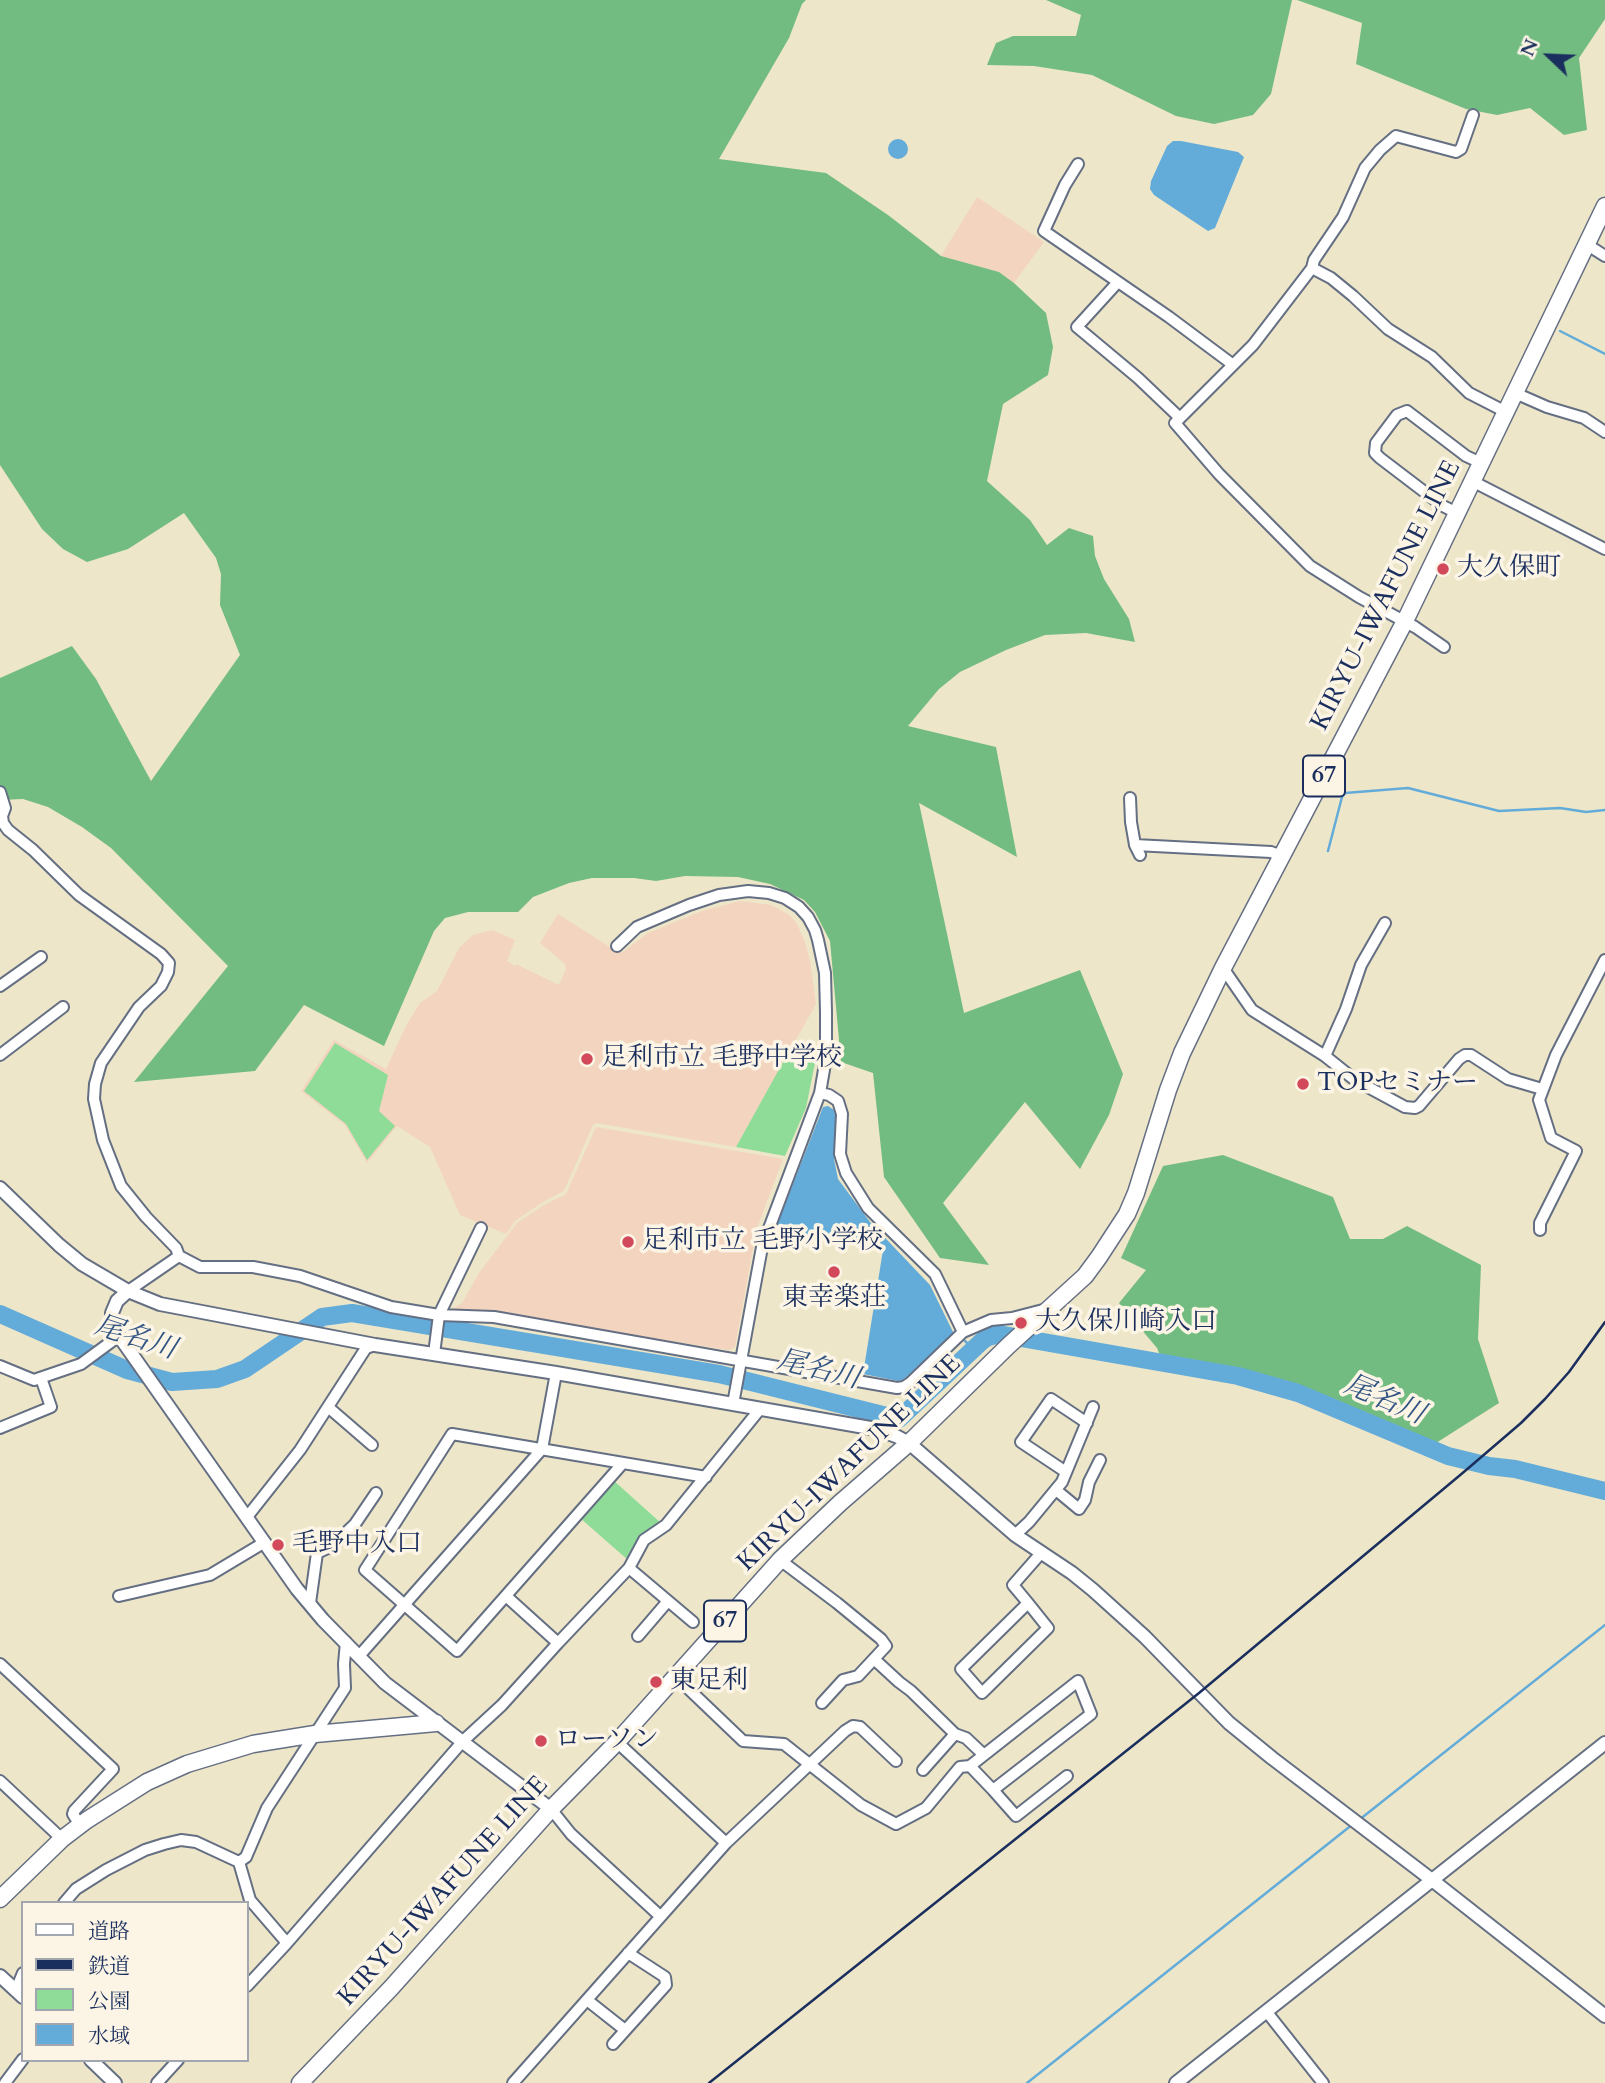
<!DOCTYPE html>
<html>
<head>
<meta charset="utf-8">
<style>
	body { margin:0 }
	#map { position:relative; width:1605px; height:2083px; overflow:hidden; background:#eee6c8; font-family:Cardo,"Noto Serif JP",serif }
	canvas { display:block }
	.legend { position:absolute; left:21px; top:1901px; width:228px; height:161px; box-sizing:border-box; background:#fcf5e5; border:2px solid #a2a6af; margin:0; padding:9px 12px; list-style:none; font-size:21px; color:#1b2f5e }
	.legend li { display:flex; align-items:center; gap:14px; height:35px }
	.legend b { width:35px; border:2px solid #a2a6af }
	.north { position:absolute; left:1514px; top:21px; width:70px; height:70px; -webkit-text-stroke:5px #fcf5e5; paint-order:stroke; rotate:293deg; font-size:19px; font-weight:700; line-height:28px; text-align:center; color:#1b2f5e }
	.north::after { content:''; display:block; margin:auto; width:24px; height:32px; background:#1b2f5e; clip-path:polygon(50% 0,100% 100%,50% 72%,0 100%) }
</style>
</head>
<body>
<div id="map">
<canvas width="1605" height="2083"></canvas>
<ul class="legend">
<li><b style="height:9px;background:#fff"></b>道路</li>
<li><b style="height:9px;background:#1b2f5e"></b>鉄道</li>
<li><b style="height:19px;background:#8fdc99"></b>公園</li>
<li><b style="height:19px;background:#63acda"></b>水域</li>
</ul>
<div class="north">N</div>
</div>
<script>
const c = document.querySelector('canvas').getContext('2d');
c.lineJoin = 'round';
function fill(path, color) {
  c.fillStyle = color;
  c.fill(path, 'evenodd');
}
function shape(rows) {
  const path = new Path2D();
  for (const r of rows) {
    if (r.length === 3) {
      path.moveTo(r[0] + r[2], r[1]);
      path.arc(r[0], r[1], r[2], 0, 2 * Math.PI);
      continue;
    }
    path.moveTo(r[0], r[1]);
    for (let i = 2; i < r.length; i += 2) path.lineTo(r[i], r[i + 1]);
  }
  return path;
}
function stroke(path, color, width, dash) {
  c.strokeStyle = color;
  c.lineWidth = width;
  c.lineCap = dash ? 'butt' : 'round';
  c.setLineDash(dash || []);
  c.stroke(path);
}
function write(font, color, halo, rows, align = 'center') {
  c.font = font + ' Cardo,"Noto Serif JP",serif';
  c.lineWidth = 7;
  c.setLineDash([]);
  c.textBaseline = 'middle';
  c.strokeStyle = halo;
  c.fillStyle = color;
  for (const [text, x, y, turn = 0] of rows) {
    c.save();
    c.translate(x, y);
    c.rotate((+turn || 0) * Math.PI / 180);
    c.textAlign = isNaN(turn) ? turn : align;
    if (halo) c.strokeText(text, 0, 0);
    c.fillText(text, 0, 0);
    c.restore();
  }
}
fill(shape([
	[977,197,1044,242,1014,283,999,272,941,256],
	[740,901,771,905,788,914,796,922,805,942,810,961,816,1004,736,1147,596,1123,593,1125,564,1191,543,1202,515,1221,506,1234,460,1215,430,1147,397,1126,367,1163,345,1125,301,1091,334,1040,386,1069,407,1024,420,1003,437,991,459,948,473,935,492,930,515,940,507,961,515,966,516,964,559,985,566,969,565,964,540,943,558,914,610,947,623,952,648,933,702,911],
	[596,1127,783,1159,756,1231,735,1347,729,1350,471,1310,453,1309,462,1303,479,1273,517,1223,544,1205,566,1194]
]), '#f3d4bf');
fill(shape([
	[335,1043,388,1075,379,1111,395,1126,367,1160,346,1124,304,1091],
	[792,1046,816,1058,806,1108,785,1156,736,1147],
	[613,1480,661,1523,628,1560,580,1518]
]), '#8fdc99');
fill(shape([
	[0,0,806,0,802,4,789,38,719,159,826,173,888,215,941,256,999,272,1014,283,1046,313,1053,347,1048,375,1003,404,987,481,1030,520,1047,545,1069,528,1093,536,1095,556,1104,579,1129,619,1135,642,1086,633,1045,635,1006,650,960,672,939,689,908,726,996,747,1017,857,919,803,964,1013,1080,970,1123,1074,1109,1115,1080,1169,1025,1102,943,1203,989,1265,940,1258,884,1177,873,1073,841,1062,830,941,815,912,804,900,770,884,738,877,685,876,656,881,634,878,592,878,569,883,533,897,518,912,468,912,445,918,434,931,384,1046,304,1005,255,1071,134,1082,228,966,111,848,82,827,48,807,23,799,0,800,0,678,72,646,96,679,151,781,240,655,220,605,221,574,216,558,184,513,128,549,87,562,63,549,42,529,0,465],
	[1046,0,1292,0,1271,94,1253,115,1214,124,1176,116,1092,75,1034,66,987,65,996,43,1013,36,1076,36,1081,15],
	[1297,0,1605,0,1605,19,1579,58,1587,130,1564,135,1530,108,1497,115,1466,109,1356,64,1362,23],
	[1223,1155,1333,1197,1350,1239,1383,1239,1407,1226,1481,1265,1478,1339,1499,1403,1436,1443,1275,1382,1238,1372,1161,1358,1157,1348,1119,1303,1146,1270,1121,1258,1163,1166]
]), '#73bc81');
fill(shape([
	[898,149,10],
	[1173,141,1181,141,1238,152,1244,157,1215,228,1208,231,1154,195,1150,189,1151,181,1167,146],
	[828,1106,834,1110,836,1118,834,1159,838,1179,870,1222,930,1285,954,1334,903,1380,898,1381,863,1374,883,1250,881,1247,791,1234,792,1227,777,1225,823,1107]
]), '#63acda');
stroke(shape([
	[1560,331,1605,354],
	[1328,851,1342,797,1345,793,1408,788,1499,811,1560,808,1586,812,1605,810],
	[965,1341,973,1349],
	[1359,1820,1605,1625],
	[1027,2083,1353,1824]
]), '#63acda', 2.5);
stroke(shape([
	[0,1314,127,1370,172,1382,217,1379,245,1369,322,1317,352,1313,719,1374,899,1419,981,1342,986,1338,998,1334,1238,1376,1298,1393,1448,1456,1489,1466,1515,1469,1605,1491]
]), '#63acda', 18);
const minor = shape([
	[1078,164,1065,185,1044,231,1169,317,1232,364],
	[1586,244,1605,256],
	[1312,268,1331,278,1353,296,1388,329,1432,357,1469,393,1506,412],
	[1118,282,1077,327,1138,378,1180,418],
	[1515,393,1547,407,1584,418,1605,432],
	[1472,481,1605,549],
	[1457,513,1443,506,1380,458,1375,453,1376,443,1397,415,1407,411,1466,456,1481,463],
	[1444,647,1415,627,1359,597,1310,566,1219,474,1175,423,1253,345,1312,268,1314,260,1343,217,1365,168,1380,150,1396,136,1456,152,1461,149,1473,115],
	[0,792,5,808,2,816,3,823,8,830,33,850,79,895,161,954,169,963,168,972,161,986,139,1007,101,1063,95,1084,94,1099,103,1140,121,1186,146,1217,176,1248,179,1256,200,1267,253,1267,300,1276,391,1307,439,1315,494,1317,897,1388,904,1387,910,1383,963,1332,991,1320,1012,1318,1043,1310],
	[1130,798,1131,822,1135,845,1140,855],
	[1135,845,1271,852,1282,856],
	[617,946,637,927,689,905,719,895,748,891,769,893,785,898,799,907,808,917,815,930,818,940,825,973,826,1012,826,1058,820,1093,762,1247,733,1404],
	[1223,968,1252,1010,1325,1056,1355,1080,1405,1107,1415,1108,1419,1106,1459,1059,1465,1055,1471,1055,1508,1079,1542,1089],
	[0,986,41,957],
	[0,1055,63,1007],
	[1325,1056,1346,1009,1361,965,1385,923],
	[820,1093,829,1095,838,1101,842,1114,840,1154,846,1173,868,1208,935,1274,963,1332],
	[1540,1230,1540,1223,1576,1151,1551,1138,1539,1100,1556,1055,1605,960],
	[128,1291,179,1256],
	[434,1354,439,1315,481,1228],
	[0,1366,34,1380,81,1364,119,1336],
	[328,1407,372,1445],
	[0,1428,51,1407,41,1378],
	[623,1463,457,1651,365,1570,452,1434,706,1477],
	[1066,1472,1021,1442,1051,1399,1087,1423],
	[1056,1490,1079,1509,1085,1500,1089,1482,1100,1460],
	[247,1517,300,1450,366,1348,375,1345],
	[1015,1535,1029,1522,1062,1482,1093,1407],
	[780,1560,837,1603,881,1639,886,1646,858,1676,843,1680,822,1703],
	[629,1568,693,1622],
	[119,1596,210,1575,265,1542],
	[506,1596,558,1643],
	[310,1603,317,1553,332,1546,355,1524,376,1493],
	[1028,1603,961,1669,982,1693,1048,1628,1028,1603,1013,1585,1042,1552],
	[638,1636,668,1601],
	[359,1656,542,1449,556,1373],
	[874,1659,899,1682,911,1691,955,1734,966,1738,984,1755],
	[0,1664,113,1769,74,1811,73,1814,80,1825],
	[675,1676,743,1741,784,1744,861,1805,896,1824,926,1808,960,1767,970,1766,1078,1681,1091,1714,993,1790,970,1766],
	[617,1742,726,1843],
	[923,1770,955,1734],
	[0,1781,62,1839],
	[993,1790,1016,1816,1067,1776],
	[551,1809,571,1834,660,1916],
	[239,1862,246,1857,267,1808,345,1688,344,1664,346,1642],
	[239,1862,250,1900,287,1943],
	[64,1903,76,1889,106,1870,145,1850,164,1844,181,1840,196,1842,239,1862],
	[247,1986,287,1943,463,1741,502,1705,558,1643,629,1568,644,1540,666,1525,760,1409],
	[16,1990,23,1973],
	[587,2000,625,2030],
	[1266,2011,1323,2083],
	[613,2044,666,1985,665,1977,628,1953],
	[5,2083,23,2059],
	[157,2083,178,2060],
	[513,2083,726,1843,845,1731,853,1726,860,1727,896,1761]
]);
const tertiary = shape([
	[0,1188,59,1245,82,1264,128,1291,160,1304,375,1345,556,1373,876,1429,896,1436,909,1443,1015,1535,1072,1573,1093,1590,1145,1637,1229,1723,1272,1758,1432,1880,1605,2016],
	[128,1291,117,1301,112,1313,112,1322,119,1336,297,1589,323,1620,385,1683,551,1809],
	[0,1976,23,1997],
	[91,2060,115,2083],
	[1176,2083,1605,1743]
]);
const primary = shape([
	[0,1899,62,1839,87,1820,147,1782,187,1764,253,1744,315,1734,436,1723],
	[300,2083,391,1988,551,1809,617,1742,780,1560,840,1503,909,1443,1008,1346,1085,1276,1099,1257,1127,1214,1136,1193,1168,1090,1182,1053,1223,968,1405,621,1605,206]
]);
stroke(minor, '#656f83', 14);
stroke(tertiary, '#656f83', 16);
stroke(primary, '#656f83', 19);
stroke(minor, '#fff', 10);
stroke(tertiary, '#fff', 12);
stroke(primary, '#fff', 16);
stroke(shape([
	[709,2083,1199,1693,1465,1471,1521,1423,1545,1399,1569,1372,1605,1322]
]), '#1b2f5e', 2.5);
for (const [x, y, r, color] of [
	[1443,569,7,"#d1495b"],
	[587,1059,7,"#d1495b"],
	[1303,1084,7,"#d1495b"],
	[628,1242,7,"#d1495b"],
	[834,1272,7,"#d1495b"],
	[1021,1323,7,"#d1495b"],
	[278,1545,7,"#d1495b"],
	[656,1682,7,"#d1495b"],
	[541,1741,7,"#d1495b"]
]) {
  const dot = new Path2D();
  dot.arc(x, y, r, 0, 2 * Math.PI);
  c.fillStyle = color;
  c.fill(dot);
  stroke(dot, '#fcf5e5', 2.5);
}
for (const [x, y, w] of [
	[1324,776,42],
	[725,1621,42]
]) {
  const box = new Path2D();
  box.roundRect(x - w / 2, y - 20.5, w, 41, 5);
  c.fillStyle = '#fcf5e5';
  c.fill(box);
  stroke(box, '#1b2f5e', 2);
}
write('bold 24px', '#1b2f5e', null, [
	["67",1324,776],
	["67",725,1621]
]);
write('26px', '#1b2f5e', '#fcf5e5', [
	["大久保町",1457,569],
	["足利市立 毛野中学校",601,1059],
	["TOPセミナー",1317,1084],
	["足利市立 毛野小学校",642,1242],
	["東幸楽荘",834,1299,"center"],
	["大久保川崎入口",1035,1323],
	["毛野中入口",292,1545],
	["東足利",670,1682],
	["ローソン",555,1741]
], 'left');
write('26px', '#1b2f5e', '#fcf5e5', [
	["KIRYU-IWAFUNE LINE",1387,596,-63],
	["KIRYU-IWAFUNE LINE",850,1464,-44],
	["KIRYU-IWAFUNE LINE",444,1892,-48]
]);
write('italic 28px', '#315483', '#fcf5e5', [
	["尾名川",135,1339,18],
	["尾名川",818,1371,14],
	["尾名川",1384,1401,23]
]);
</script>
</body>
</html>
